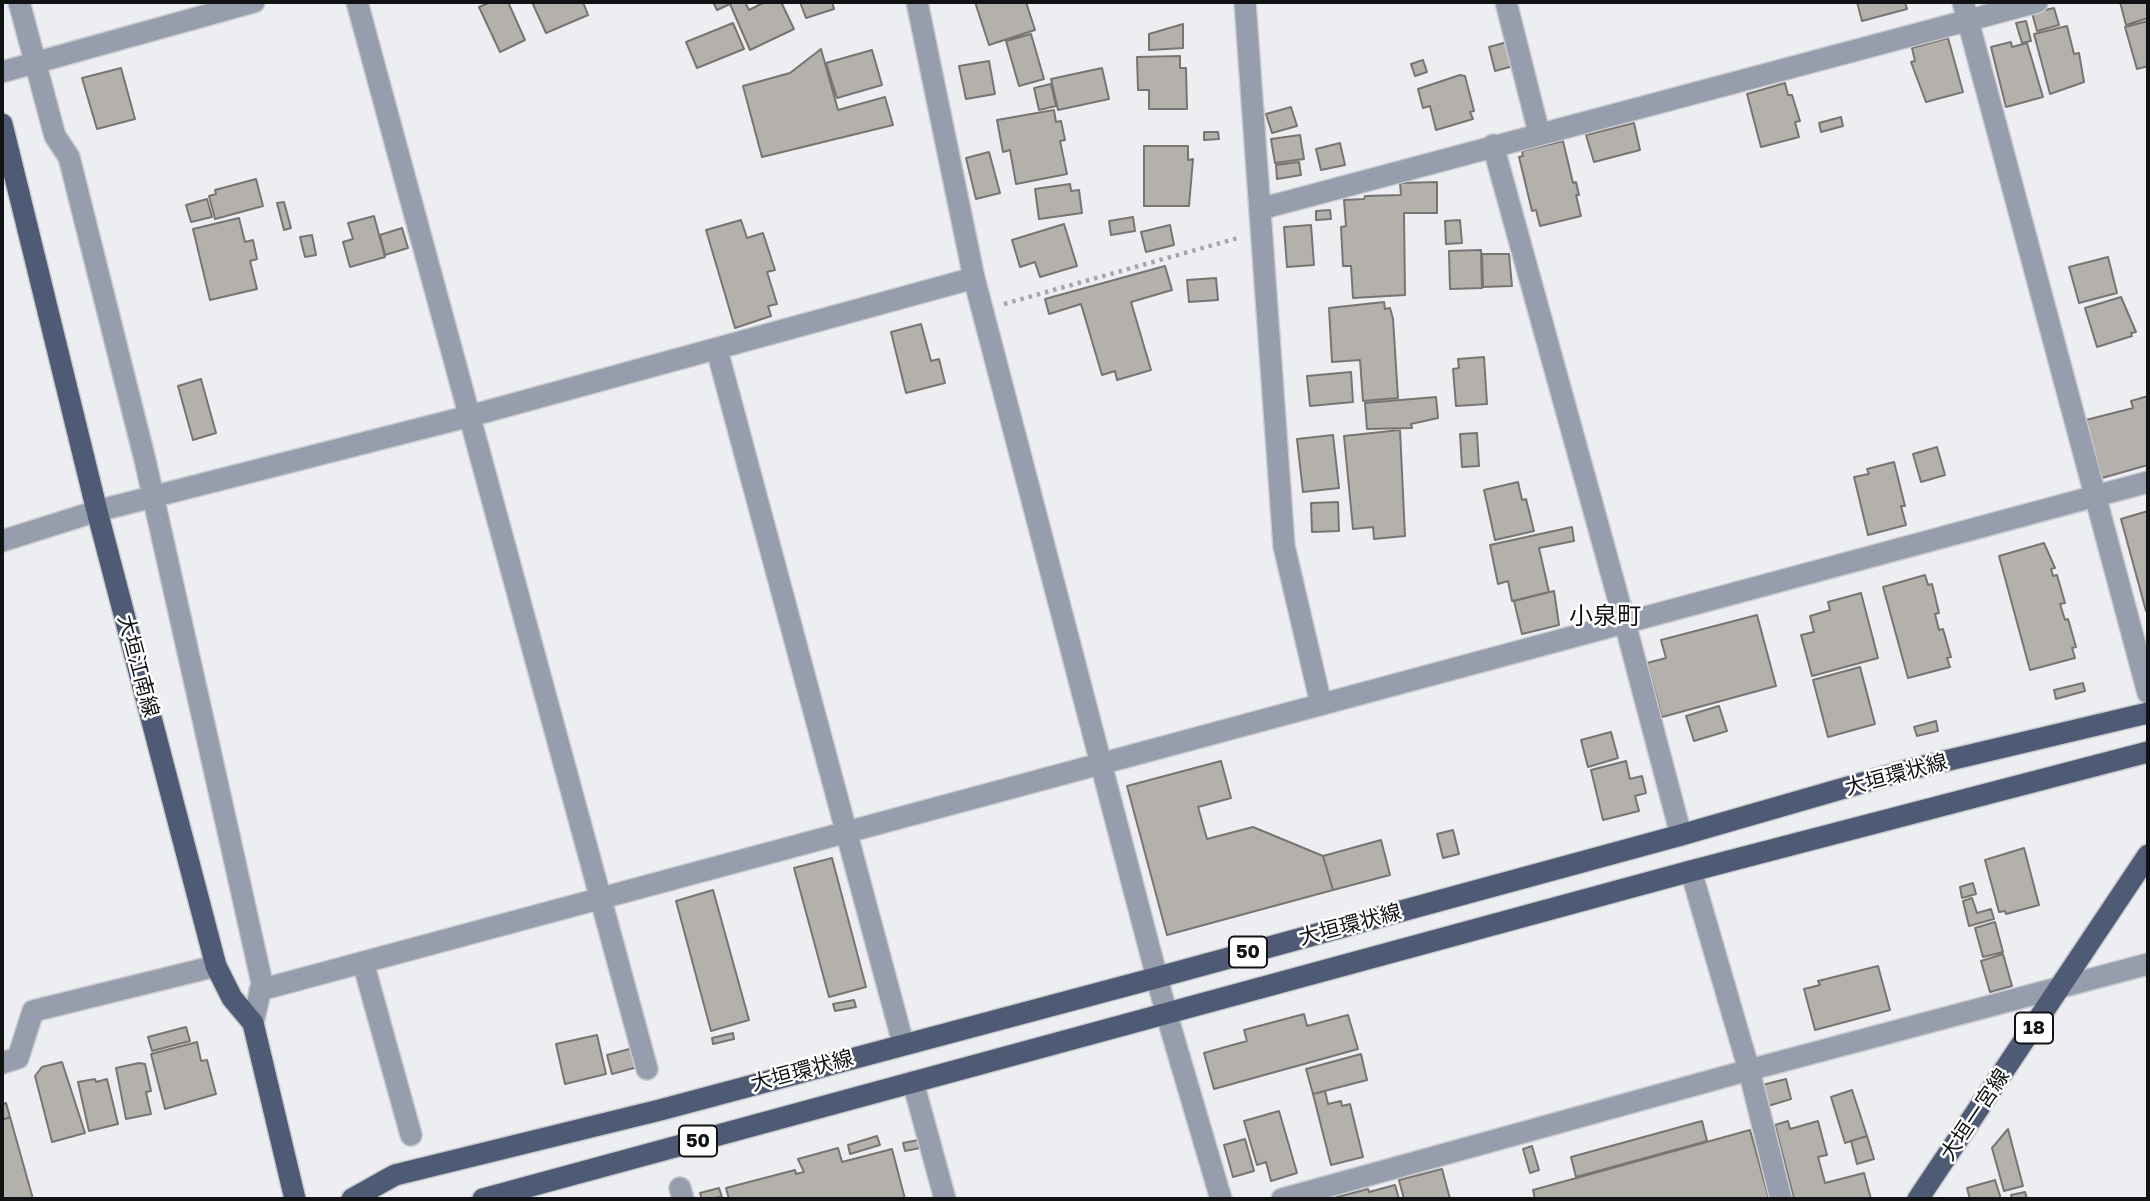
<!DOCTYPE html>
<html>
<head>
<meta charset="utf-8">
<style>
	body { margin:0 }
	#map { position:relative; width:2150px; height:1201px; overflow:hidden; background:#eceef2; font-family:"Golos Text",sans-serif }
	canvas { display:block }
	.frame { position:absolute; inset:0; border:4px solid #111213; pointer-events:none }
</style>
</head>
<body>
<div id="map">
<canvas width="2150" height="1201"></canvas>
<div class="frame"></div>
</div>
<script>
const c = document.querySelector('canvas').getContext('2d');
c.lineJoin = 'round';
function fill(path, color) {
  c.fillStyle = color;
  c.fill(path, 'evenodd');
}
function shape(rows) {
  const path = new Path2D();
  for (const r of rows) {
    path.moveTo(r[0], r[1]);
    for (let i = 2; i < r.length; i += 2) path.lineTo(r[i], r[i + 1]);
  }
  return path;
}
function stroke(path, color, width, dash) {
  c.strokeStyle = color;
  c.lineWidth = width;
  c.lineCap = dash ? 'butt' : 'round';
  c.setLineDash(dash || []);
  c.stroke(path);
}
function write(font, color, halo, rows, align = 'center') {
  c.font = font + ' "Golos Text","Noto Sans JP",sans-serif';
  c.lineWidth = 5;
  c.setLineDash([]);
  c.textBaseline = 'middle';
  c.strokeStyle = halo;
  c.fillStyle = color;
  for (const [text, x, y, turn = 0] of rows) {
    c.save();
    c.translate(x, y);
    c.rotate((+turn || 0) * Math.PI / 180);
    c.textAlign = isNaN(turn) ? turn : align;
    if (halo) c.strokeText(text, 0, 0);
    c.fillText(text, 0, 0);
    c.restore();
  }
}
const building = shape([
	[491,2,508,2,525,40,500,52,479,7,491,2],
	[532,2,583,2,588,15,546,33,532,2],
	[713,2,745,2,749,10,765,2,781,2,794,29,750,50,730,4,717,10,713,2],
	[800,2,832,2,834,9,806,18,800,2],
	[975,2,1026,2,1035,30,989,45,975,2],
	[1857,2,1905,2,1907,9,1862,21,1857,2],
	[2120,2,2148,2,2148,18,2126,25,2120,2],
	[2054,8,2059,25,2037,31,2032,13,2054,8],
	[2026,21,2031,41,2022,43,2016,23,2026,21],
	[2148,21,2148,66,2137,69,2125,27,2148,21],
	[733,23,744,49,697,68,686,42,733,23],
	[1183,24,1183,48,1149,50,1149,34,1183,24],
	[2067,26,2074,54,2079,53,2084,82,2050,94,2034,34,2067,26],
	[1031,34,1044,79,1019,86,1006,41,1031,34],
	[1948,38,1963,92,1926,102,1911,62,1915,61,1912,48,1948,38],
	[1511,41,1517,65,1495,71,1489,47,1511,41],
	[2011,42,2012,47,2027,43,2043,97,2006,107,1991,47,2011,42],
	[821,49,838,110,885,97,893,125,762,157,743,86,790,73,821,49],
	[872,50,882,85,837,98,826,63,872,50],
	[1180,56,1180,68,1186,68,1187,109,1149,109,1149,90,1138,90,1137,57,1180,56],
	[1423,60,1427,72,1415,76,1411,64,1423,60],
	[989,61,995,94,966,99,959,66,989,61],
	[121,68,135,119,97,129,82,78,121,68],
	[1102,68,1109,99,1058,110,1051,79,1102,68],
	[1460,75,1465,76,1474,111,1470,112,1473,119,1436,130,1430,106,1423,108,1418,89,1460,75],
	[1785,83,1788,95,1792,95,1800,121,1795,122,1799,137,1761,147,1747,94,1785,83],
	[1051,84,1056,106,1039,110,1034,88,1051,84],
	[1291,107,1297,126,1272,133,1266,114,1291,107],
	[1054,110,1056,122,1061,121,1065,140,1060,141,1067,174,1016,184,1010,150,1003,152,997,120,1054,110],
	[1841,117,1843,126,1821,132,1819,123,1841,117],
	[1634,123,1640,150,1594,162,1586,135,1634,123],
	[1204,132,1218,132,1219,139,1204,140,1204,132],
	[1300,135,1304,159,1275,163,1271,139,1300,135],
	[1563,141,1573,183,1576,182,1579,195,1576,195,1581,216,1540,226,1536,210,1532,211,1519,157,1523,156,1522,151,1563,141],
	[1340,143,1345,165,1321,170,1316,149,1340,143],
	[1144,146,1188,146,1188,160,1193,159,1189,206,1144,206,1144,146],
	[989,152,1000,193,976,199,966,158,989,152],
	[1299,162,1301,175,1277,179,1276,165,1299,162],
	[256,179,263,206,215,219,209,196,216,194,215,190,256,179],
	[1437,182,1437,213,1404,213,1405,295,1353,298,1351,266,1343,266,1341,227,1346,226,1344,200,1364,199,1365,196,1401,195,1400,183,1437,182],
	[1070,184,1071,191,1079,190,1082,213,1039,219,1035,189,1070,184],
	[207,199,212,217,191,222,186,205,207,199],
	[284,202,291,228,284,230,277,203,284,202],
	[1330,210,1331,219,1316,220,1316,211,1330,210],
	[374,216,385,257,350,267,343,242,353,239,348,223,374,216],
	[1133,217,1135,231,1111,235,1109,221,1133,217],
	[239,218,245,242,253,240,257,259,250,261,257,289,210,300,193,229,239,218],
	[741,220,747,238,763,233,775,270,767,272,777,304,768,306,771,316,735,328,706,230,741,220],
	[1460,220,1462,243,1446,244,1445,221,1460,220],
	[1064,224,1077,266,1040,277,1035,262,1020,267,1012,240,1064,224],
	[1170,225,1174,245,1146,252,1141,232,1170,225],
	[1311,225,1314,265,1287,267,1284,227,1311,225],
	[402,228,408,248,385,255,380,235,402,228],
	[312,235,316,255,305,257,300,237,312,235],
	[1481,250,1482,288,1450,289,1449,251,1481,250],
	[1482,254,1509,254,1512,286,1483,287,1482,254],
	[2108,257,2117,293,2079,303,2069,267,2108,257],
	[1165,266,1172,290,1131,302,1151,370,1117,380,1115,371,1102,375,1081,304,1049,314,1045,299,1165,266],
	[1216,278,1218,300,1189,302,1187,280,1216,278],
	[2121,297,2136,332,2131,333,2132,336,2097,347,2085,308,2121,297],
	[1384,302,1385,309,1390,308,1393,319,1398,398,1363,401,1360,360,1332,362,1329,308,1384,302],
	[921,324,931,361,939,359,945,383,906,393,891,332,921,324],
	[1484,357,1487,404,1456,406,1453,369,1459,368,1458,359,1484,357],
	[1351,372,1353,402,1310,406,1307,376,1351,372],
	[201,379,216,433,193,440,178,386,201,379],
	[2148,396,2148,465,2102,478,2086,420,2133,408,2131,401,2148,396],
	[1436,397,1438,418,1411,424,1412,428,1367,429,1365,403,1436,397],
	[1400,430,1405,536,1374,539,1373,527,1353,529,1344,436,1400,430],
	[1477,433,1479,466,1462,467,1460,434,1477,433],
	[1333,435,1339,488,1303,492,1297,439,1333,435],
	[1937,447,1945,475,1921,482,1913,454,1937,447],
	[1894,462,1905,506,1901,506,1906,525,1868,535,1854,477,1869,474,1867,469,1894,462],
	[1518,482,1522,500,1526,499,1534,531,1495,540,1484,490,1518,482],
	[1338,502,1339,531,1312,532,1311,503,1338,502],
	[2148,511,2148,610,2146,611,2121,519,2148,511],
	[1572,527,1574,541,1539,548,1549,592,1512,601,1508,581,1498,584,1490,545,1572,527],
	[2044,543,2055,568,2051,569,2053,576,2057,575,2065,603,2060,604,2065,620,2068,619,2076,647,2072,648,2075,658,2030,670,1999,556,2044,543],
	[1925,575,1928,585,1932,584,1939,613,1935,614,1939,630,1943,629,1951,657,1947,658,1950,667,1908,678,1883,587,1925,575],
	[1554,591,1559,625,1522,634,1514,601,1554,591],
	[1861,593,1878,658,1812,676,1801,635,1814,632,1810,616,1830,610,1828,602,1861,593],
	[1757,615,1776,686,1662,717,1647,663,1666,658,1661,640,1757,615],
	[1860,667,1875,724,1828,737,1813,680,1860,667],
	[2083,683,2085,691,2056,699,2054,690,2083,683],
	[1719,706,1727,731,1694,741,1686,716,1719,706],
	[1936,721,1938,731,1917,736,1914,727,1936,721],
	[1611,732,1618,758,1588,767,1581,740,1611,732],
	[1221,761,1231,798,1198,807,1207,839,1253,827,1323,856,1333,890,1167,935,1127,786,1221,761],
	[1626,761,1630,779,1642,776,1646,793,1635,796,1639,811,1603,820,1591,770,1626,761],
	[1453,830,1459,854,1443,858,1437,834,1453,830],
	[1381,840,1390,875,1333,890,1323,856,1381,840],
	[2024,848,2039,905,2006,914,2005,911,1999,912,1985,860,2024,848],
	[832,858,866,987,829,997,794,868,832,858],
	[1973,883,1976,894,1962,898,1960,887,1973,883],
	[713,890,749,1020,711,1031,676,901,713,890],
	[1972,898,1977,913,1991,909,1994,919,1969,926,1963,901,1972,898],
	[1995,922,2003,952,1983,957,1975,928,1995,922],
	[2003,954,2012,986,1990,992,1981,961,2003,954],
	[1878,966,1890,1010,1815,1030,1804,989,1820,985,1818,981,1878,966],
	[854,1000,856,1007,835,1011,833,1004,854,1000],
	[1304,1014,1307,1026,1348,1015,1358,1049,1214,1089,1204,1053,1247,1041,1244,1030,1304,1014],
	[186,1027,190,1041,152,1051,148,1037,186,1027],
	[733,1033,734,1039,713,1044,712,1038,733,1033],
	[597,1035,606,1074,565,1084,556,1044,597,1035],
	[197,1042,201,1061,207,1060,216,1094,165,1109,151,1054,197,1042],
	[633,1048,638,1067,612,1074,607,1055,633,1048],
	[1361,1054,1367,1080,1313,1094,1306,1069,1361,1054],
	[62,1062,85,1133,52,1142,35,1076,42,1067,62,1062],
	[139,1063,145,1064,151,1091,146,1092,151,1114,126,1119,116,1068,139,1063],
	[95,1079,96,1082,107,1079,118,1124,89,1131,78,1082,95,1079],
	[1786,1079,1791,1099,1768,1106,1762,1085,1786,1079],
	[1852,1090,1867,1136,1845,1143,1831,1097,1852,1090],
	[1325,1091,1328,1104,1341,1101,1342,1106,1350,1104,1363,1157,1331,1165,1313,1094,1325,1091],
	[6,1103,10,1117,2,1120,2,1104,6,1103],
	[1279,1111,1297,1173,1271,1181,1266,1162,1257,1165,1244,1121,1279,1111],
	[10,1117,33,1199,2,1199,2,1120,10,1117],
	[1702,1121,1707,1141,1576,1177,1571,1157,1702,1121],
	[1788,1121,1790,1129,1818,1121,1827,1155,1818,1157,1825,1183,1864,1173,1871,1199,1794,1199,1775,1125,1788,1121],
	[2008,1129,2023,1186,2004,1191,1992,1148,2008,1129],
	[1750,1130,1769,1199,1535,1199,1533,1190,1750,1130],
	[877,1136,880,1145,850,1154,848,1145,877,1136],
	[1867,1136,1874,1159,1857,1164,1851,1141,1867,1136],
	[1245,1139,1254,1171,1233,1177,1224,1145,1245,1139],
	[918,1140,920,1148,905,1151,903,1143,918,1140],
	[1532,1146,1539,1170,1530,1173,1523,1149,1532,1146],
	[838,1148,842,1162,892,1149,905,1199,729,1199,726,1188,795,1170,796,1174,804,1172,798,1159,838,1148],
	[1442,1169,1450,1199,1404,1199,1399,1180,1442,1169],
	[1995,1180,2001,1199,1970,1199,1967,1188,1995,1180],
	[1395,1185,1399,1199,1329,1199,1368,1189,1369,1192,1395,1185],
	[719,1188,722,1197,702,1199,700,1193,719,1188],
	[2025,1192,2027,1199,2012,1199,2011,1195,2025,1192]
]);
fill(building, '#b4b1ad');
stroke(building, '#787472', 2);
const minor = shape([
	[19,2,55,136,69,157,145,460,262,983,253,1023],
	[357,2,647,1069],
	[917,2,974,278,1166,1012,1221,1199],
	[1245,2,1284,546,1321,704],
	[1506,2,1539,133],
	[1963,2,2148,693],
	[2,72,254,2],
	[1493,145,1625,623,1681,835],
	[1260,209,2037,2],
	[717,350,903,1043],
	[2,541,97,511,470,416,974,278],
	[1691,871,1749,1070,1781,1199],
	[363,962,411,1135],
	[260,990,2148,482],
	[2,1063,18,1058,33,1011,216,966],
	[913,1082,945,1199],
	[680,1188,683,1199],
	[1282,1199,1749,1070,2148,964]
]);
const major = shape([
	[2,124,97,511,216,966,232,998,253,1023,295,1199],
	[352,1199,395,1175,660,1110,1159,977,1681,835,1907,770,2148,713],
	[483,1199,1691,871,2148,752],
	[1918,1199,2148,855]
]);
stroke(minor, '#c9cbce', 24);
stroke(major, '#c9cbce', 24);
stroke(shape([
	[1004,304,1238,238]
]), '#a4a6a9', 4.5, [3.5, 5]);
stroke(minor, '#969dac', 21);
stroke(major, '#4f5a75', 21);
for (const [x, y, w] of [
	[1248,952,38],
	[2034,1028,38],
	[698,1141,38]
]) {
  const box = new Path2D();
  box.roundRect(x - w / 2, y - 15.5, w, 31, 5);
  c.fillStyle = '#fff';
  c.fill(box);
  stroke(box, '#111213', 2);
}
write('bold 19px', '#111213', null, [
	["50",1248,952],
	["18",2034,1028],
	["50",698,1141]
]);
write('21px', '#111213', '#fff', [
	["大垣江南線",138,666,75],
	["大垣環状線",1896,775,-15],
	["大垣環状線",1350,925,-15],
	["大垣環状線",802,1071,-15],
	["大垣一宮線",1975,1115,-56]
]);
write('24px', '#111213', '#fff', [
	["小泉町",1605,616]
]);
</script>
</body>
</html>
